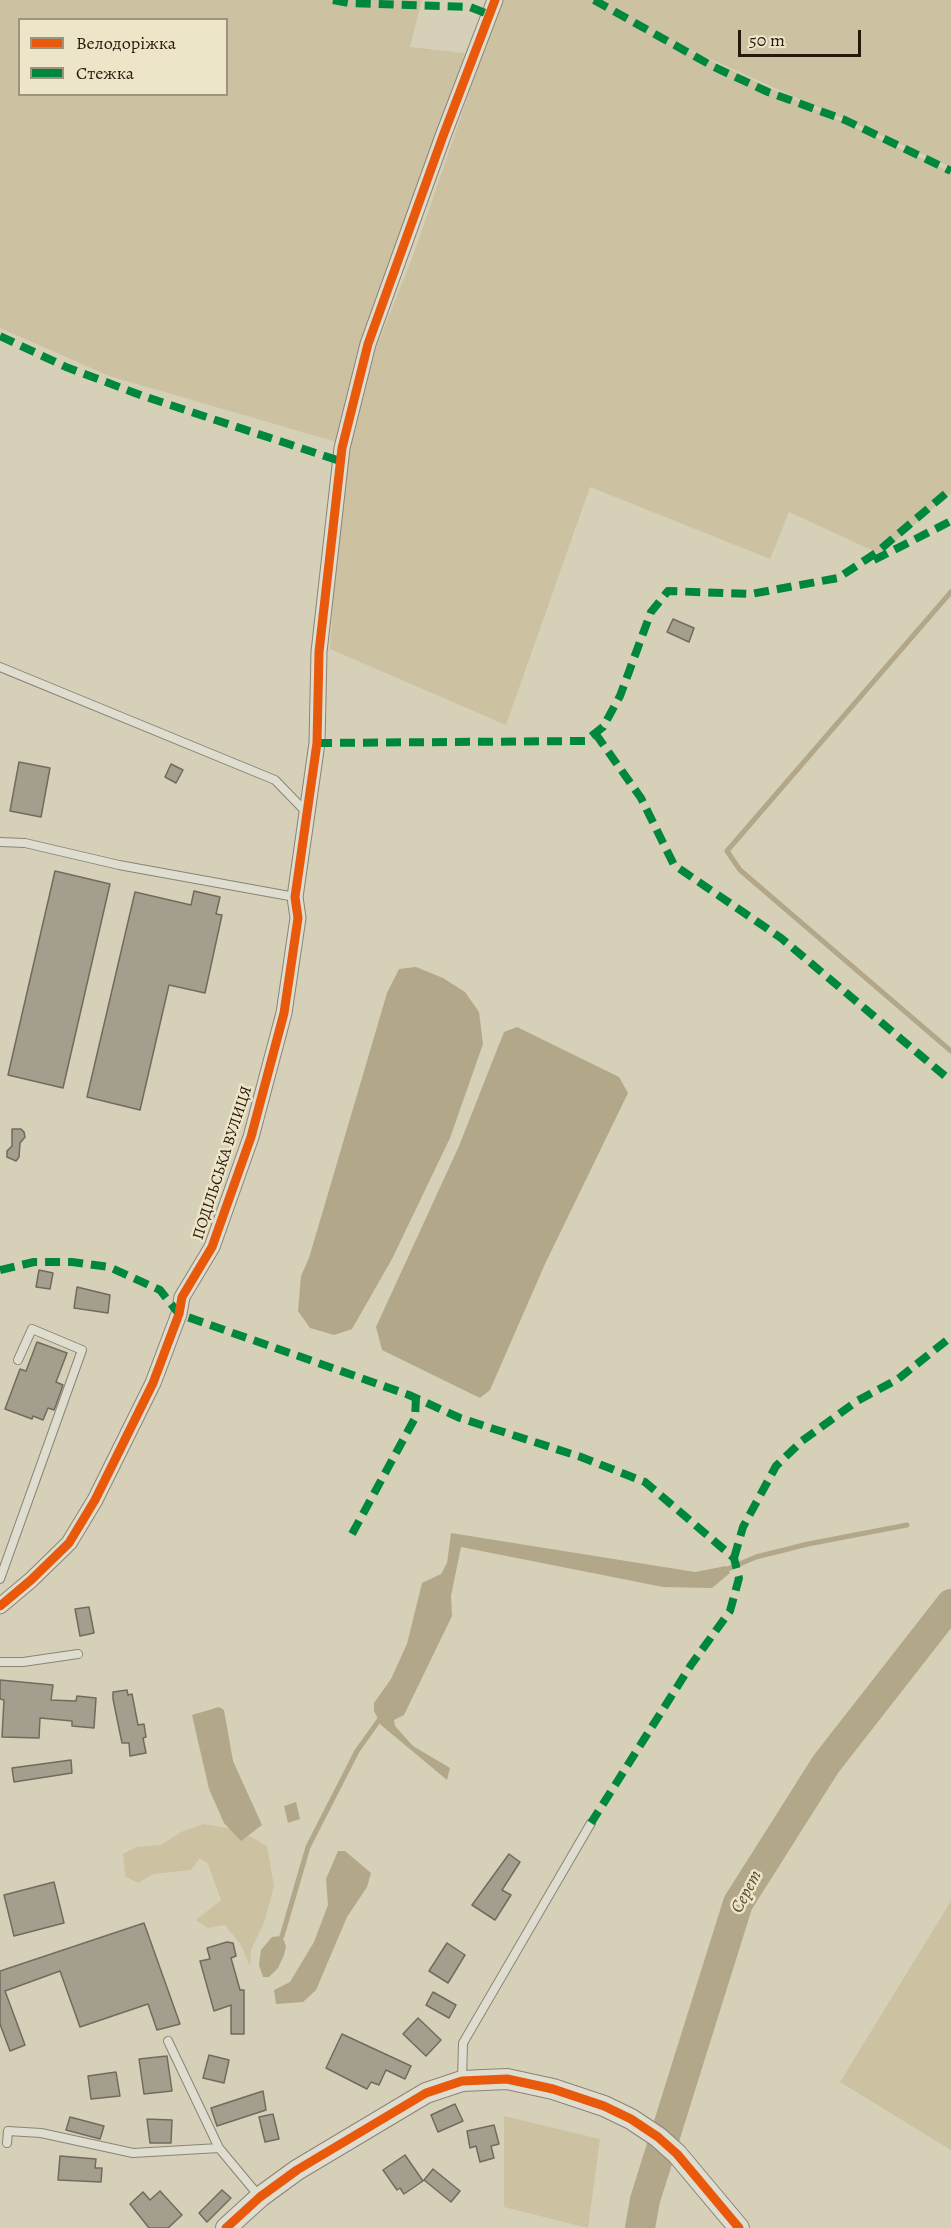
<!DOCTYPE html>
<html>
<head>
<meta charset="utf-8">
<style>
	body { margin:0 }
	#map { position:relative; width:951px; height:2228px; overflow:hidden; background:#d6d0b8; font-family:Alegreya,serif }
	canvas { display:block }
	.legend { position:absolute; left:18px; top:18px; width:210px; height:78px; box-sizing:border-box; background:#ede5c8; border:2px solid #9e937c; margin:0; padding:8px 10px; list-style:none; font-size:18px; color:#28170b }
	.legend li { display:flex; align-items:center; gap:12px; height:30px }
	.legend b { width:30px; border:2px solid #9e937c }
	.scale { position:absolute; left:738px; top:30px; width:123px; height:27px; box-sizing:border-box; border:3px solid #28170b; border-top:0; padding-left:8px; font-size:18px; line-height:21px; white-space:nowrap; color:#28170b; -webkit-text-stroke:4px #ede5c8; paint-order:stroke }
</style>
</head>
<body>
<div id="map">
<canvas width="951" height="2228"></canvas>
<ul class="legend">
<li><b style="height:8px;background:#e8590c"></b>Велодоріжка</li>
<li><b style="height:8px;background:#00873e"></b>Стежка</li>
</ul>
<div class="scale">50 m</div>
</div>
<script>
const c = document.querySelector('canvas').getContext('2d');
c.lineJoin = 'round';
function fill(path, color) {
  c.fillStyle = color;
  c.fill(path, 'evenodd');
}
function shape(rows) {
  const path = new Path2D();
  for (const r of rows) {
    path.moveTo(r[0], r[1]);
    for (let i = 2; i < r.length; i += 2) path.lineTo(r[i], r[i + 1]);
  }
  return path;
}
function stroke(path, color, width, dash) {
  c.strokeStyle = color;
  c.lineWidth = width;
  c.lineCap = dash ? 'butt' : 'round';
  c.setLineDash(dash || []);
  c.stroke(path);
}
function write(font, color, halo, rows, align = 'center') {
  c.font = font + ' Alegreya,serif';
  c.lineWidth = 5;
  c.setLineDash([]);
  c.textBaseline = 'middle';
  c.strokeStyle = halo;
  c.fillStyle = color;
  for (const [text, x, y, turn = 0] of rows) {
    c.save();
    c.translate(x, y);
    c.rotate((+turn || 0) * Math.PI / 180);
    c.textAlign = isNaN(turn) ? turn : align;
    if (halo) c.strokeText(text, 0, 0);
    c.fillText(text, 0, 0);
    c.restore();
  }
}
fill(shape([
	[0,0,422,0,410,47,465,53,340,443,109,376,0,328],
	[20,20,226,20,226,94,20,94],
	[501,0,951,0,951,167,610,14,951,172,951,493,880,554,789,512,770,559,590,487,506,725,330,649,341,480,368,368,414,253],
	[204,1824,239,1830,267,1846,274,1886,264,1923,251,1950,250,1966,241,1945,225,1925,208,1928,196,1920,221,1900,208,1864,200,1858,191,1870,153,1874,138,1883,125,1876,123,1854,136,1847,161,1845,181,1832],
	[951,1901,951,2150,840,2082],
	[504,2116,600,2139,588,2228,504,2207]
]), '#ccc2a2');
fill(shape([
	[416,967,443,978,465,992,479,1012,483,1044,450,1138,392,1259,352,1329,334,1335,310,1328,298,1311,301,1276,309,1258,387,993,399,969],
	[517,1027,619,1077,628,1093,545,1264,490,1390,480,1398,382,1350,376,1327,459,1146,504,1032],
	[451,1533,695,1572,726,1566,730,1573,712,1588,663,1587,461,1547,451,1596,452,1616,404,1715,394,1720,395,1726,413,1746,450,1768,447,1780,381,1725,374,1711,374,1703,391,1679,407,1644,422,1583,441,1574,447,1563],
	[219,1707,224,1710,233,1761,262,1825,241,1841,224,1823,209,1789,192,1715],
	[296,1802,300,1819,288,1823,284,1806],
	[338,1851,345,1851,371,1873,367,1887,347,1917,316,1990,303,2002,276,2004,274,1990,290,1982,314,1942,328,1905,326,1879],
	[282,1936,286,1946,284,1955,278,1968,269,1977,263,1977,259,1965,261,1950,272,1937]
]), '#b2a789');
stroke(shape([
	[951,592,727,851,740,870,951,1051],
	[723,1571,756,1557,808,1544,907,1525],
	[282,1936,308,1847,357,1751,382,1716]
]), '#b2a789', 5);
stroke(shape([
	[640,2228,645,2200,738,1903,826,1764,951,1604]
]), '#b2a789', 30);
const building = shape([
	[673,619,694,628,689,642,667,632,673,619],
	[19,762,50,768,41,817,10,811,19,762],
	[171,764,183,770,176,783,165,777,171,764],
	[55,871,110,884,63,1088,8,1075,55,871],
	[194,891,220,897,216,914,222,915,205,993,169,985,140,1110,87,1097,135,892,191,905,194,891],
	[12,1129,21,1129,24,1132,25,1137,20,1143,19,1157,16,1161,7,1157,7,1151,12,1146,12,1129],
	[39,1270,53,1273,50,1289,36,1287,39,1270],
	[77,1287,110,1295,108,1313,74,1308,77,1287],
	[37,1342,67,1353,56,1382,63,1385,56,1405,54,1410,48,1408,43,1420,33,1416,32,1419,5,1409,20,1369,26,1371,37,1342],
	[89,1607,94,1633,80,1636,75,1609,89,1607],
	[0,1680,53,1685,51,1700,76,1701,77,1696,96,1698,94,1728,72,1726,72,1721,40,1718,39,1738,2,1737,4,1700,0,1699,0,1680],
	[127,1690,128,1695,132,1694,138,1725,144,1724,146,1737,143,1738,146,1753,130,1756,129,1743,122,1743,113,1699,113,1692,127,1690],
	[71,1760,72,1773,14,1782,12,1768,71,1760],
	[509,1854,520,1862,502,1890,511,1895,495,1920,472,1905,509,1854],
	[54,1882,64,1923,14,1936,4,1895,54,1882],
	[144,1923,180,2024,157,2030,148,2004,80,2027,60,1971,5,1991,25,2045,10,2051,0,2024,0,1971,144,1923],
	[227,1942,233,1943,236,1956,231,1958,240,1990,244,1990,244,2034,231,2034,231,2005,214,2011,200,1961,210,1959,207,1948,227,1942],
	[447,1943,465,1955,448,1983,429,1971,447,1943],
	[433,1992,456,2005,449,2018,426,2005,433,1992],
	[418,2018,441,2040,426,2056,403,2034,418,2018],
	[342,2034,411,2066,405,2079,386,2070,379,2085,371,2082,367,2089,326,2068,342,2034],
	[209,2055,229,2060,224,2083,203,2078,209,2055],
	[167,2056,172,2091,144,2094,139,2059,167,2056],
	[116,2072,120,2096,91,2099,88,2076,116,2072],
	[263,2091,266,2110,217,2126,211,2108,263,2091],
	[455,2104,463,2121,438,2132,431,2115,455,2104],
	[273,2114,279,2139,265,2142,259,2117,273,2114],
	[70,2117,104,2126,100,2139,66,2130,70,2117],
	[147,2119,172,2120,171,2143,150,2143,147,2119],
	[494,2125,499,2144,491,2146,494,2158,480,2162,476,2146,470,2148,467,2131,494,2125],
	[405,2155,423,2181,404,2194,400,2188,397,2190,383,2170,405,2155],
	[60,2156,96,2159,95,2168,102,2168,101,2182,58,2180,60,2156],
	[433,2169,460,2191,451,2202,424,2180,433,2169],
	[222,2190,231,2198,207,2222,199,2213,222,2190],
	[160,2191,182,2215,168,2228,149,2228,130,2204,143,2192,150,2200,160,2191]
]);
fill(building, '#a49e8e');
stroke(building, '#716b5e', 1.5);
const service = shape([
	[0,667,275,780,307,813],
	[0,842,25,843,119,865,295,897],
	[0,1579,82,1350,32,1329,18,1360],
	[0,1662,23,1662,78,1654],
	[168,2041,219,2148,259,2196],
	[462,2081,463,2043,591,1823],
	[7,2143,8,2131,41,2133,133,2153,219,2148]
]);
const minor = shape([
	[0,1606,31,1580,69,1543,95,1500,153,1383,179,1314,182,1297,212,1247,251,1137,284,1013,298,918,295,897,317,743,319,652,342,448,368,344,443,136,495,0]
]);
const tertiary = shape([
	[226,2228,260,2197,297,2170,426,2093,462,2081,507,2079,553,2089,604,2106,631,2119,658,2137,677,2154,739,2228]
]);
stroke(service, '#8a8475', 10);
stroke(minor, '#8a8475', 17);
stroke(tertiary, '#8a8475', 22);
stroke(service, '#dfdcd0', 8);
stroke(minor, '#dfdcd0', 15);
stroke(tertiary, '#dfdcd0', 20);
stroke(shape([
	[333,0,349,3,470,7,490,15],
	[594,0,714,67,768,92,845,120,951,171],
	[0,336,66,367,143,396,340,461],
	[874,560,951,521],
	[595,733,641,798,674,865,781,938,951,1081],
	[317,743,585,741,603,727,620,696,651,612,668,591,751,594,838,578,876,553,951,489],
	[0,1270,34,1262,72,1262,109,1267,160,1290,179,1314,409,1395,460,1418,581,1457,645,1482,734,1558,739,1578,730,1611,691,1665,591,1823],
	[352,1534,415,1418,416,1398],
	[734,1558,743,1527,776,1466,802,1441,857,1401,898,1379,951,1337]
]), '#00873e', 8, [15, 8]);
stroke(shape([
	[0,1606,31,1580,69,1543,95,1500,153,1383,179,1314,182,1297,212,1247,251,1137,284,1013,298,918,295,897,317,743,319,652,342,448,368,344,443,136,495,0],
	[226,2228,260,2197,297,2170,426,2093,462,2081,507,2079,553,2089,604,2106,631,2119,658,2137,677,2154,739,2228]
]), '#e8590c', 9);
write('16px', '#28170b', '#ede5c8', [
	["ПОДІЛЬСЬКА ВУЛИЦЯ",223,1163,-72]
]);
write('italic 18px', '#594a35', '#ede5c8', [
	["Серет",747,1892,-62]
]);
</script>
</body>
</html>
